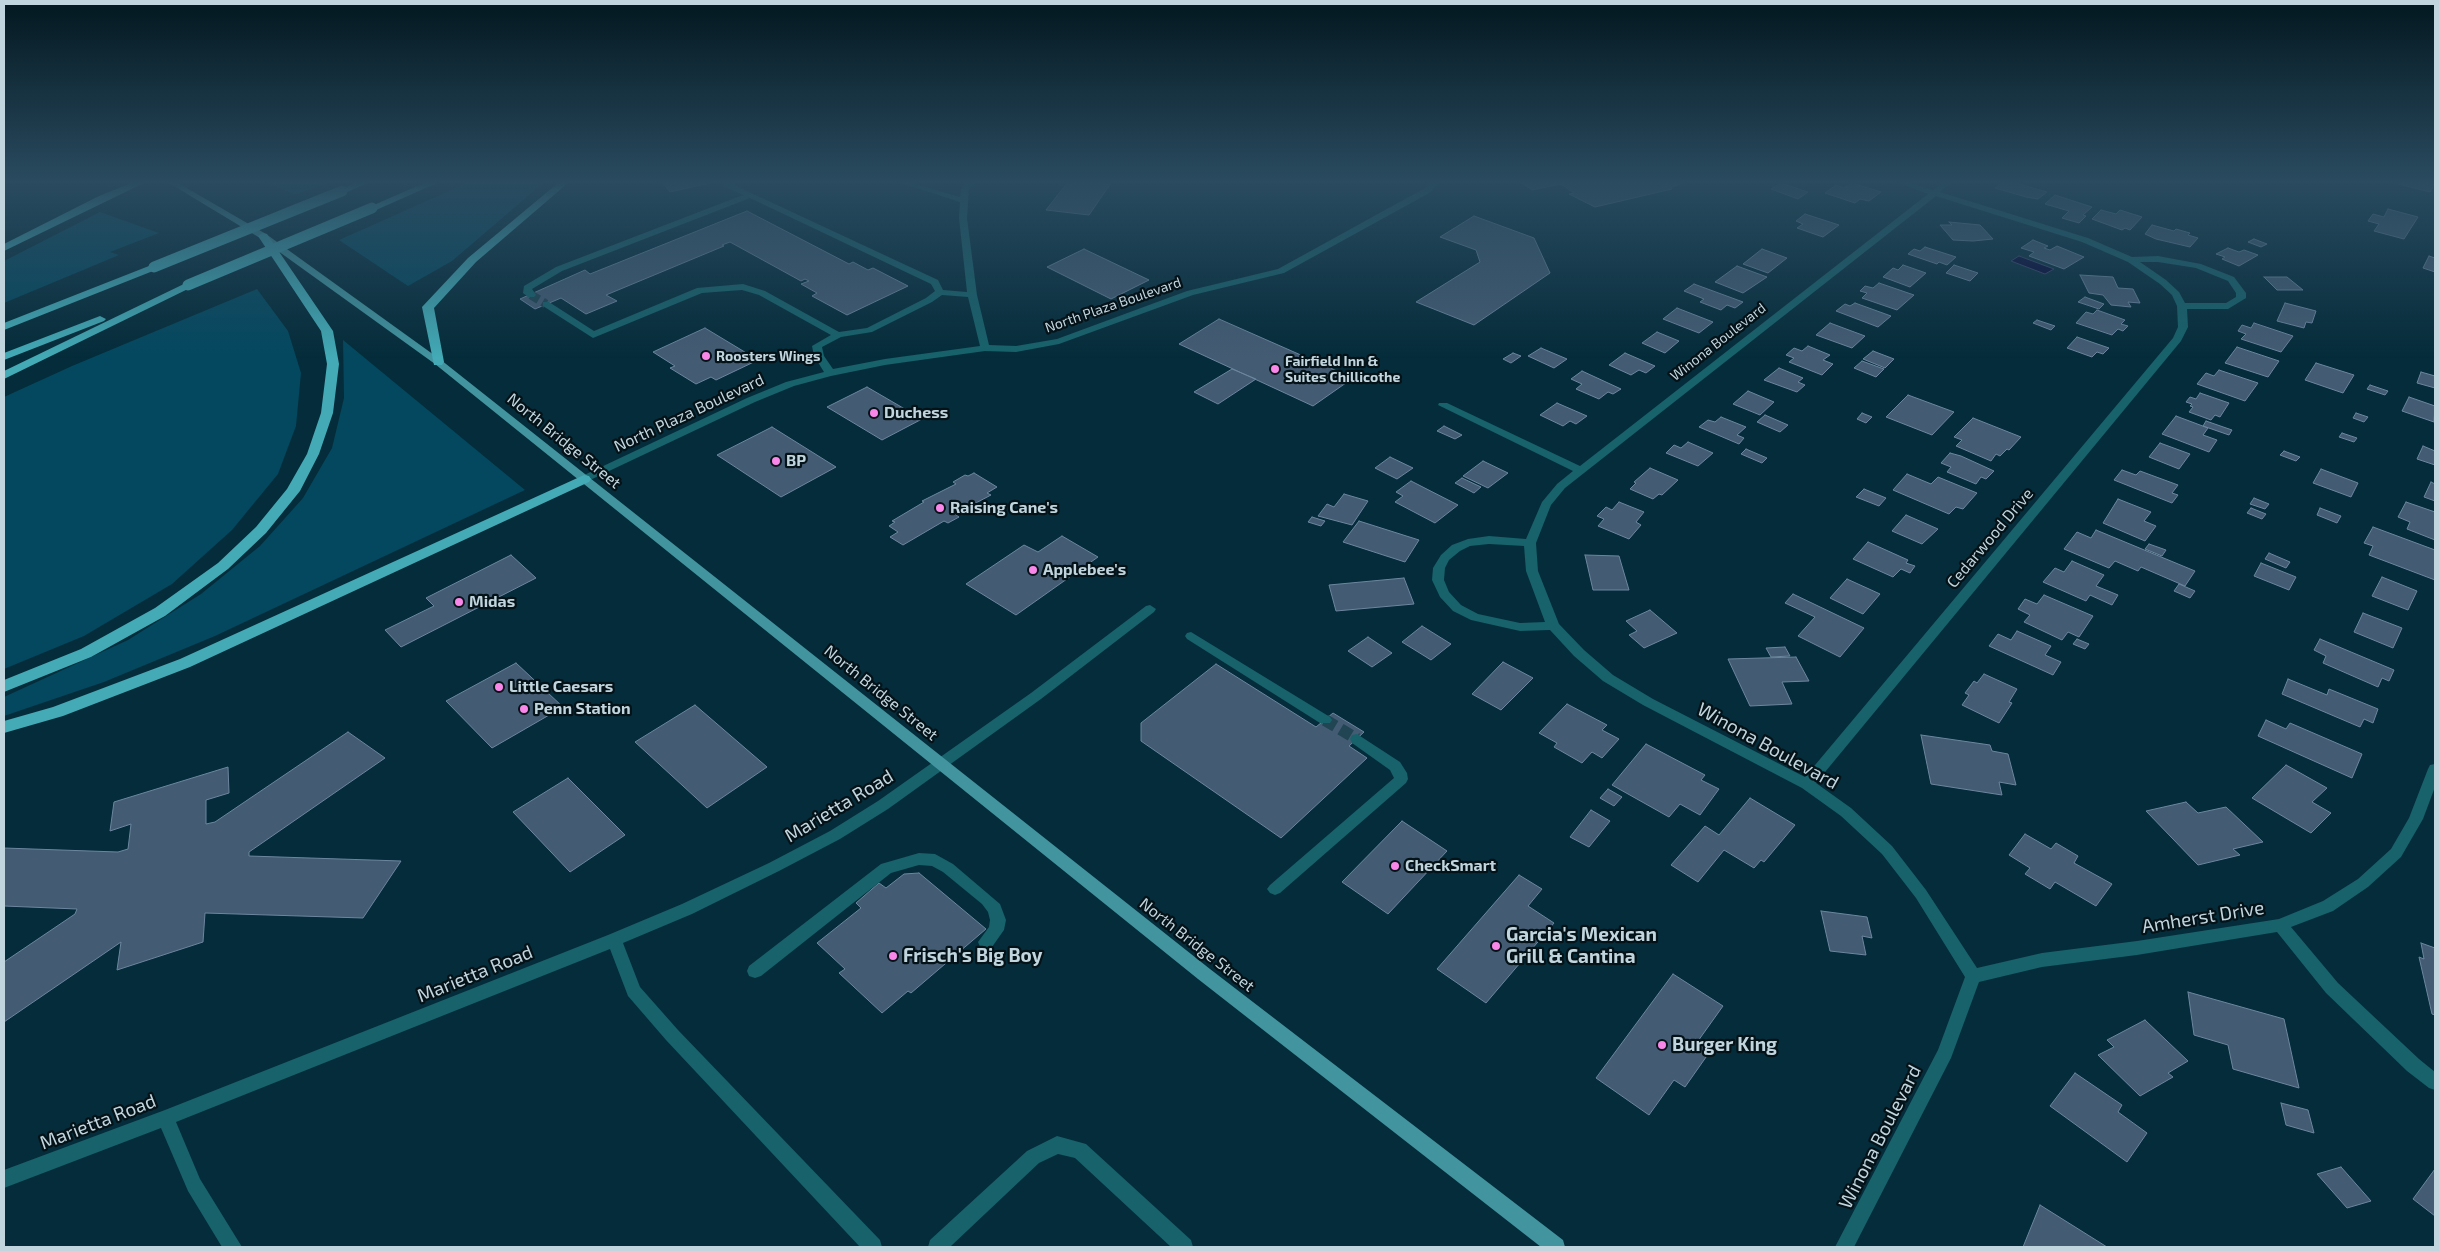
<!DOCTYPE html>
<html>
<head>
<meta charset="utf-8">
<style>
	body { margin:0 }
	#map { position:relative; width:2439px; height:1251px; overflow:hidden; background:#052c3a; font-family:"Exo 2",sans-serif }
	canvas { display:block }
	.frame { position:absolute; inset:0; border:5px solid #c1d5de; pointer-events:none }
</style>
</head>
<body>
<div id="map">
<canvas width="2439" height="1251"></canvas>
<div class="frame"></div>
</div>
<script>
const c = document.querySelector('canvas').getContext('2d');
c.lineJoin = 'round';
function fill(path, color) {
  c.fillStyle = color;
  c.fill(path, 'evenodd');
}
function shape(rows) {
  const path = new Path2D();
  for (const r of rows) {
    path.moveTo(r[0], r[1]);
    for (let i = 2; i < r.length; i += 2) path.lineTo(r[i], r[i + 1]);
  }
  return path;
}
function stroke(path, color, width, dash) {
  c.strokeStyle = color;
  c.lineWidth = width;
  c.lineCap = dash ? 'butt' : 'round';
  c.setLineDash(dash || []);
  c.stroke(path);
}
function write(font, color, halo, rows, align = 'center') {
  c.font = font + ' "Exo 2",sans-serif';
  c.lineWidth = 4.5;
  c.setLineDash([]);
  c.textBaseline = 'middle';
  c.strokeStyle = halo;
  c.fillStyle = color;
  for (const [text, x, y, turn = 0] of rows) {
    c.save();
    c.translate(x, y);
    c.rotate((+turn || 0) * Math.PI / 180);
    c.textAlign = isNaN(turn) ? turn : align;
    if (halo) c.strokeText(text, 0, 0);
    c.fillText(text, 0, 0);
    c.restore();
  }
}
fill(shape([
	[268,183,327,183,295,195],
	[467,183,543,183,452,261,408,286,339,240],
	[100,212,159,233,110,252,119,255,4,303,4,261],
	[257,289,288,331,301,373,296,426,278,474,232,530,172,584,84,636,4,669,4,397,72,366],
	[343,340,525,490,215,636,104,682,4,716,4,697,128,640,201,594,260,546,303,498,332,448,344,398]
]), '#03485f');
const water = shape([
	[2019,256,2054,269,2045,274,2011,261,2019,256]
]);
fill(water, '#030135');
stroke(water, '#3c4168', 1);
const building = shape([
	[663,183,710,183,670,192,663,183],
	[1067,183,1111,183,1089,215,1046,210,1067,183],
	[1522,183,1683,183,1670,188,1672,189,1595,207,1569,194,1574,193,1561,184,1532,190,1522,183],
	[1781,183,1808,192,1798,199,1771,189,1781,183],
	[1852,183,1881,192,1869,201,1860,199,1855,203,1825,193,1836,185,1844,188,1852,183],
	[2002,183,2016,183,2047,192,2038,199,2026,197,1995,188,2002,183],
	[2399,183,2435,183,2430,192,2398,184,2399,183],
	[2055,195,2092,207,2083,215,2086,216,2079,223,2062,218,2069,211,2045,204,2055,195],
	[2388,209,2418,217,2404,239,2374,231,2379,224,2368,221,2373,214,2384,217,2388,209],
	[2101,210,2116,214,2120,210,2142,217,2130,230,2125,228,2122,230,2092,219,2101,210],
	[747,211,849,264,853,262,868,270,873,268,908,286,847,315,812,296,817,293,801,284,809,281,805,279,801,281,730,242,722,245,724,246,606,295,617,301,586,314,561,298,535,309,520,299,585,270,590,274,747,211],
	[1805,214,1839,225,1823,237,1797,228,1803,224,1796,221,1805,214],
	[1474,216,1534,238,1550,273,1474,325,1416,302,1480,262,1476,250,1440,237,1474,216],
	[1949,222,1980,225,1993,239,1973,241,1953,240,1940,225,1952,225,1949,222],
	[2152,225,2174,231,2176,229,2190,233,2188,235,2198,238,2190,247,2156,239,2145,234,2152,225],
	[2254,239,2267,244,2261,247,2248,242,2254,239],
	[2033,240,2048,246,2044,248,2050,250,2057,246,2084,257,2064,269,2029,256,2034,252,2021,248,2033,240],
	[1925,247,1956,257,1947,265,1939,262,1937,264,1908,254,1914,249,1920,251,1925,247],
	[2228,248,2239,252,2244,250,2258,255,2239,266,2222,259,2225,257,2216,254,2228,248],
	[1084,249,1149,280,1111,299,1047,267,1084,249],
	[1762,249,1787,258,1768,273,1743,264,1762,249],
	[2429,256,2435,258,2435,272,2423,268,2429,256],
	[1903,265,1926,273,1910,287,1883,277,1893,268,1898,270,1903,265],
	[1954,265,1978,273,1970,281,1946,273,1954,265],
	[1737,266,1767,277,1743,293,1715,282,1737,266],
	[2080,275,2113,277,2118,288,2133,289,2140,303,2128,302,2131,307,2111,305,2103,295,2089,293,2080,275],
	[2264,277,2287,277,2303,290,2277,290,2264,277],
	[1879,283,1914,295,1897,310,1862,298,1867,293,1860,291,1865,286,1873,288,1879,283],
	[1694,284,1743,302,1735,308,1727,305,1721,310,1700,302,1704,299,1684,291,1694,284],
	[2085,297,2104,304,2099,309,2078,302,2085,297],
	[1855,303,1891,316,1878,327,1836,311,1845,304,1850,306,1855,303],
	[2285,303,2316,311,2312,323,2306,322,2304,328,2277,321,2285,303],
	[1677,308,1713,322,1699,333,1663,319,1677,308],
	[2097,310,2125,320,2121,324,2128,326,2123,331,2118,329,2112,335,2076,323,2086,312,2093,314,2097,310],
	[1219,319,1353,378,1313,406,1179,344,1219,319],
	[2037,320,2055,326,2051,330,2033,323,2037,320],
	[1830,323,1865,336,1852,348,1816,335,1830,323],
	[2254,323,2293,336,2281,352,2241,339,2246,334,2238,331,2242,325,2251,328,2254,323],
	[705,328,758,360,716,380,711,377,696,384,670,368,675,366,653,352,705,328],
	[1657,332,1679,341,1665,353,1642,343,1657,332],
	[2077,337,2109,348,2103,354,2097,352,2092,357,2067,348,2077,337],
	[1808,346,1830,355,1823,360,1833,364,1822,375,1789,362,1794,358,1786,355,1794,348,1802,351,1808,346],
	[2237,347,2279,361,2268,377,2225,363,2237,347],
	[1541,348,1567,359,1554,368,1528,356,1541,348],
	[1873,351,1894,359,1885,368,1863,359,1873,351],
	[1513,353,1521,356,1511,363,1503,359,1513,353],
	[1625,353,1655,366,1646,373,1639,370,1631,375,1609,365,1625,353],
	[1862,361,1884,369,1876,377,1854,368,1862,361],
	[2316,363,2354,375,2343,393,2305,380,2316,363],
	[1779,368,1803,378,1798,382,1805,385,1797,392,1764,380,1779,368],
	[1232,369,1256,379,1218,404,1194,392,1232,369],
	[2219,370,2258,383,2245,401,2197,384,2206,373,2214,376,2219,370],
	[1582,371,1621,389,1613,394,1608,392,1599,399,1576,389,1582,384,1571,379,1582,371],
	[2421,372,2435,376,2435,388,2417,383,2421,372],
	[2370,385,2388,391,2385,395,2367,389,2370,385],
	[867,387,922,419,882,440,827,407,867,387],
	[1748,391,1774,402,1760,415,1733,404,1748,391],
	[2200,393,2229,403,2220,417,2215,415,2211,420,2189,412,2193,407,2190,406,2192,404,2186,402,2190,397,2196,399,2200,393],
	[1908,395,1954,412,1932,435,1886,417,1908,395],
	[2409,397,2435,406,2434,422,2402,411,2409,397],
	[1557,403,1587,416,1576,424,1570,421,1563,426,1540,415,1557,403],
	[1862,413,1872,417,1866,423,1857,419,1862,413],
	[2356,413,2368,417,2364,422,2353,418,2356,413],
	[1765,415,1788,425,1780,432,1757,422,1765,415],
	[2176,416,2208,428,2203,435,2217,440,2209,452,2162,434,2176,416],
	[1721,417,1746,427,1737,435,1744,438,1739,444,1699,427,1708,420,1715,422,1721,417],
	[1973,418,2021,437,2009,450,2007,449,2000,456,1996,454,1991,461,1956,446,1962,440,1954,437,1973,418],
	[2206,421,2232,430,2229,435,2203,426,2206,421],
	[1444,426,1462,435,1455,439,1437,431,1444,426],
	[772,427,836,467,781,497,717,455,772,427],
	[2342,433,2357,438,2354,442,2339,437,2342,433],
	[1688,442,1713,453,1698,466,1666,453,1674,445,1681,448,1688,442],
	[2160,443,2190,454,2179,469,2149,457,2160,443],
	[2423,446,2435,451,2435,465,2417,459,2423,446],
	[1746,449,1767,458,1762,463,1741,454,1746,449],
	[2284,451,2300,457,2296,461,2280,455,2284,451],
	[1950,453,1961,456,1994,471,1986,479,1981,477,1976,484,1947,472,1951,467,1941,463,1950,453],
	[1390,457,1413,468,1397,479,1375,468,1390,457],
	[1483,461,1508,473,1488,488,1463,476,1483,461],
	[1650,468,1678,480,1662,495,1659,494,1653,499,1630,489,1636,483,1634,482,1650,468],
	[2321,469,2358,483,2351,497,2313,483,2321,469],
	[2122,470,2136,475,2140,471,2178,485,2172,493,2178,495,2172,503,2114,480,2122,470],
	[974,473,997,487,987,493,991,495,955,514,959,517,948,523,944,521,903,545,890,537,898,532,889,526,895,522,892,521,924,502,922,501,956,484,953,482,965,475,968,476,974,473],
	[1907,474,1931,484,1938,477,1977,493,1963,509,1956,507,1949,514,1893,490,1907,474],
	[1462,478,1481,487,1474,493,1455,483,1462,478],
	[1411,481,1458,505,1435,523,1395,502,1403,496,1396,492,1411,481],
	[2431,482,2435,484,2435,501,2424,497,2431,482],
	[1864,489,1886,498,1879,506,1856,497,1864,489],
	[1344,494,1368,501,1352,525,1318,516,1327,504,1334,507,1344,494],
	[2254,498,2269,504,2265,509,2250,504,2254,498],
	[2118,499,2151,512,2144,521,2156,526,2145,541,2103,523,2118,499],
	[1619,502,1644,512,1636,522,1641,525,1629,539,1598,526,1604,519,1597,516,1606,507,1612,510,1619,502],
	[2406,502,2435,512,2435,540,2407,529,2410,522,2398,517,2406,502],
	[2251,508,2266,514,2262,519,2247,513,2251,508],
	[2320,508,2341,516,2337,523,2317,515,2320,508],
	[1906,515,1938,529,1922,544,1892,531,1906,515],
	[1312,517,1325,521,1321,526,1308,522,1312,517],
	[1359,521,1419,540,1405,562,1343,542,1359,521],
	[2373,527,2435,550,2435,580,2369,555,2373,546,2364,543,2373,527],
	[2096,530,2195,571,2185,586,2141,567,2138,571,2115,561,2109,568,2064,549,2077,532,2091,538,2096,530],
	[1062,536,1098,557,1016,615,966,584,1024,545,1038,552,1062,536],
	[1868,542,1908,560,1906,563,1915,566,1910,573,1901,569,1893,577,1853,559,1868,542],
	[2149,544,2166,550,2162,556,2145,549,2149,544],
	[2269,553,2290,562,2286,568,2265,559,2269,553],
	[511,555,536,578,401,647,385,630,434,606,426,598,511,555],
	[1585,555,1619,556,1629,590,1593,590,1585,555],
	[2072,561,2104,575,2096,586,2118,595,2112,605,2090,595,2086,601,2043,582,2055,568,2064,572,2072,561],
	[2261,563,2296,577,2289,590,2254,576,2261,563],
	[2382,577,2417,591,2408,610,2372,596,2382,577],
	[1404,578,1414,604,1336,611,1329,585,1404,578],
	[1847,579,1880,594,1863,614,1830,598,1847,579],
	[2179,584,2195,591,2190,598,2174,591,2179,584],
	[1793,594,1864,628,1840,657,1798,636,1815,617,1785,603,1793,594],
	[2044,595,2093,616,2079,637,2068,632,2062,640,2024,622,2030,615,2018,609,2025,599,2037,604,2044,595],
	[1650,610,1677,633,1644,648,1629,635,1637,631,1626,621,1650,610],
	[2363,613,2402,628,2393,648,2354,632,2363,613],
	[1422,626,1451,644,1431,660,1402,642,1422,626],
	[2017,631,2051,646,2045,655,2061,662,2053,675,1989,646,1998,634,2011,640,2017,631],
	[1368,637,1392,653,1372,667,1348,651,1368,637],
	[2077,639,2089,644,2085,649,2073,644,2077,639],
	[2320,639,2394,670,2389,681,2382,678,2378,687,2323,663,2326,656,2314,650,2320,639],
	[1785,647,1790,656,1771,657,1766,648,1785,647],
	[1796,657,1809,681,1782,682,1792,704,1750,706,1728,659,1796,657],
	[1503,662,1533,678,1501,710,1472,694,1503,662],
	[516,663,563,707,492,748,446,701,516,663],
	[1216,664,1316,727,1333,713,1364,732,1349,746,1367,758,1281,838,1141,741,1141,723,1216,664],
	[1984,674,2017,689,2009,702,2012,703,1999,723,1962,705,1969,695,1965,693,1974,681,1977,683,1984,674],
	[2288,679,2327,695,2329,689,2378,709,2373,723,2364,719,2360,727,2282,694,2288,679],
	[1567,704,1607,725,1602,730,1619,739,1602,758,1592,752,1582,763,1554,747,1557,743,1539,733,1567,704],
	[695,705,767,767,707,808,635,742,695,705],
	[2266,720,2286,729,2290,723,2362,754,2352,778,2258,736,2266,720],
	[348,732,385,758,249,852,249,856,401,861,363,918,205,913,203,942,117,970,121,942,4,1022,4,962,75,914,77,909,4,906,4,848,118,852,128,849,131,824,110,831,114,802,228,767,229,793,206,800,206,824,215,822,348,732],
	[1921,735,1990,745,1992,751,2008,754,2016,785,1999,782,2002,795,1931,784,1921,735],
	[1646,744,1705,775,1701,780,1719,789,1700,815,1680,804,1669,817,1612,785,1646,744],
	[2286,765,2327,788,2312,802,2331,813,2311,833,2252,798,2286,765],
	[568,778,625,835,570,872,513,812,568,778],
	[1608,789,1622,797,1614,806,1600,798,1608,789],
	[1750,798,1795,825,1764,862,1761,860,1754,868,1724,850,1698,882,1671,865,1705,826,1719,835,1750,798],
	[2186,802,2198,813,2226,807,2263,842,2233,849,2240,855,2198,865,2146,811,2186,802],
	[1591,810,1610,821,1589,847,1570,837,1591,810],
	[1402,821,1447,851,1388,914,1342,882,1402,821],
	[2025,834,2051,849,2056,843,2078,856,2074,863,2112,884,2096,906,2055,882,2050,889,2025,874,2030,868,2009,855,2025,834],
	[919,873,986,929,911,993,908,991,882,1013,839,973,845,969,817,943,861,908,856,903,879,883,886,888,904,874,919,873],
	[1519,875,1542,889,1528,906,1554,923,1486,1003,1437,969,1519,875],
	[1821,911,1867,917,1872,938,1862,936,1866,955,1830,951,1821,911],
	[2421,943,2435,948,2435,1015,2432,1014,2419,957,2424,959,2421,943],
	[1673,974,1723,1006,1698,1041,1711,1050,1685,1087,1674,1080,1649,1115,1596,1078,1673,974],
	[2188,992,2284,1019,2299,1088,2233,1069,2228,1045,2194,1035,2188,992],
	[2145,1020,2188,1061,2168,1073,2173,1077,2140,1096,2098,1055,2114,1047,2107,1040,2145,1020],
	[2075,1073,2122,1105,2118,1112,2147,1133,2127,1162,2050,1106,2075,1073],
	[2281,1103,2308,1110,2314,1133,2286,1125,2281,1103],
	[2341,1167,2371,1201,2347,1208,2317,1174,2341,1167],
	[2435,1169,2435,1216,2413,1199,2435,1169],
	[2040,1205,2107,1247,2023,1247,2040,1205]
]);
fill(building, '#445c73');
stroke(building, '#6c869f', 1);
stroke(shape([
	[531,295,546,304]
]), '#214553', 9, [9, 4.5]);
stroke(shape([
	[1325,720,1357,739]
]), '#214553', 12, [12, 6]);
fill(shape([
	[726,183,735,183,734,185,938,280,943,290,967,292,959,218,960,202,901,183,912,183,960,197,961,189,966,183,974,183,969,189,967,218,977,295,989,345,1016,346,1057,339,1187,291,1278,269,1425,188,1430,183,1438,183,1431,192,1284,273,1193,295,1059,344,1016,352,985,351,885,365,831,376,794,386,755,402,588,481,580,481,578,479,580,477,747,398,786,382,824,372,814,356,812,346,831,335,759,295,742,290,702,293,593,338,543,306,543,302,549,302,594,331,697,288,743,284,765,291,839,332,867,328,926,298,935,291,931,284,750,198,562,271,532,289,536,295,534,297,528,297,523,293,524,286,556,267,743,195,725,187,726,183],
	[942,295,968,297,980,346,885,359,833,369,824,356,822,347,841,337,872,332,932,302,942,295],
	[1899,183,1910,183,1933,190,1942,183,1951,183,1940,192,2088,238,2132,257,2158,256,2201,264,2234,277,2246,293,2246,298,2228,309,2187,309,2188,327,2181,341,1816,783,1851,808,1892,846,1926,890,1977,968,2042,953,2137,941,2279,919,2323,901,2358,879,2391,849,2409,818,2428,769,2430,765,2435,764,2435,787,2423,819,2401,857,2368,887,2333,911,2291,927,2338,983,2419,1059,2435,1072,2435,1090,2429,1088,2407,1071,2326,993,2277,932,2137,955,2042,967,1979,982,1951,1058,1854,1247,1835,1247,1938,1050,1965,977,1916,898,1882,854,1841,816,1802,788,1643,705,1603,681,1574,656,1550,630,1520,631,1471,620,1453,611,1440,597,1432,580,1433,568,1441,555,1452,545,1468,539,1489,536,1526,539,1542,502,1557,484,1573,471,1438,405,1439,403,1447,403,1580,466,1928,194,1899,183],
	[1936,196,2082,242,2128,262,2160,284,2172,295,2177,306,2178,327,2173,338,1805,777,1653,699,1613,675,1584,650,1559,624,1538,571,1536,543,1551,505,1565,488,1936,196],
	[2140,262,2158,262,2196,268,2228,281,2236,293,2236,297,2226,303,2185,303,2179,292,2166,280,2140,262],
	[1489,544,1524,546,1526,571,1545,622,1520,623,1478,614,1461,605,1449,592,1444,580,1445,568,1449,560,1460,551,1470,546,1489,544],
	[1150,605,1156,609,1154,612,1041,699,888,809,840,839,779,871,692,914,623,943,640,987,678,1030,880,1240,882,1247,860,1247,666,1040,628,996,610,949,176,1122,200,1179,242,1247,222,1247,188,1191,161,1128,4,1188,4,1170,165,1110,608,935,682,904,769,863,830,831,878,801,1031,693,1146,606,1150,605],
	[1191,632,1330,717,1332,720,1330,723,1320,723,1187,639,1185,636,1187,633,1191,632],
	[1357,734,1400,762,1407,773,1408,779,1406,783,1280,893,1275,895,1270,893,1267,889,1270,885,1394,778,1390,770,1352,743,1350,739,1352,735,1357,734],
	[919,853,935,854,953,864,1000,904,1006,920,1004,930,992,947,986,949,980,947,978,942,989,927,990,920,988,912,982,904,943,872,932,866,919,865,891,873,761,976,755,978,749,976,747,971,749,966,881,864,919,853],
	[1057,1136,1086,1144,1191,1240,1193,1247,1171,1247,1075,1158,1058,1154,1039,1163,950,1247,928,1247,930,1240,1027,1151,1057,1136]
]), '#17626b');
fill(shape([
	[169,183,178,183,266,234,441,360,1210,969,1563,1240,1565,1247,1541,1247,1198,979,435,364,260,238,169,183]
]), '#42949f');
fill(shape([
	[131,183,144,183,4,251,4,244,99,196,131,183],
	[355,183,368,183,345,193,337,191,355,183],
	[424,183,437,183,376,210,367,208,424,183],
	[558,183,568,183,476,262,434,308,444,362,442,365,434,365,422,307,468,258,558,183],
	[263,233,267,234,333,331,339,364,333,413,319,454,300,491,266,533,228,569,165,616,91,657,4,692,4,680,81,649,155,608,218,563,256,527,287,489,307,454,321,413,327,364,321,331,258,236,263,233],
	[154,264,158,265,158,269,4,330,4,323,154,264],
	[188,282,192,283,192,287,4,379,4,371,188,282],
	[100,316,106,319,104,321,4,360,4,353,100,316],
	[584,475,589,476,591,479,589,482,190,667,63,716,4,733,4,721,53,707,180,659,584,475]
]), '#43aab6');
stroke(shape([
	[154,267,342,191],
	[188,285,372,208]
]), '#43aab6', 11);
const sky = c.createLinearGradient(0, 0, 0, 358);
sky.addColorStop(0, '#031820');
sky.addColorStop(0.51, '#2a4b60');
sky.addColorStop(1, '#2a4b6000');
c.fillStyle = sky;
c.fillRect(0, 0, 2439, 358);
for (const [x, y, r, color] of [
	[706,356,5,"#f987e9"],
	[1275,369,5,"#f987e9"],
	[874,413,5,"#f987e9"],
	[776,461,5,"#f987e9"],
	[940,508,5,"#f987e9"],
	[1033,570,5,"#f987e9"],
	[459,602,5,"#f987e9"],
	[499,687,5,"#f987e9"],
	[524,709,5,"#f987e9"],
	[1395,866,5,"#f987e9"],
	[1496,946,5,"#f987e9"],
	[893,956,5,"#f987e9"],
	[1662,1045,5,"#f987e9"]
]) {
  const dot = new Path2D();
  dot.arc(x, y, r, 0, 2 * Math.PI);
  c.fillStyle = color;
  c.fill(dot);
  stroke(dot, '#051218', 2);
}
write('14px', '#c1d5de', '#051218', [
	["North Plaza Boulevard",1113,305,-19],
	["Winona Boulevard",1718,342,-38]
]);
write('bold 14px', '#c1d5de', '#051218', [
	["Roosters Wings",716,356],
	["Fairfield Inn &",1285,361],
	["Suites Chillicothe",1285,377]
], 'left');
write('16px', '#c1d5de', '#051218', [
	["North Plaza Boulevard",689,413,-25],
	["North Bridge Street",564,441,39],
	["Cedarwood Drive",1990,538,-50],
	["North Bridge Street",881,693,39],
	["North Bridge Street",1197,945,38]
]);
write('bold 16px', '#c1d5de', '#051218', [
	["Duchess",884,413],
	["BP",786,461],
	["Raising Cane's",950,508],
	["Applebee's",1043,570],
	["Midas",469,602],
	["Little Caesars",509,687],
	["Penn Station",534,709],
	["CheckSmart",1405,866]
], 'left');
write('19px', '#c1d5de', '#051218', [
	["Winona Boulevard",1768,746,29],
	["Marietta Road",839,806,-31],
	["Amherst Drive",2203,917,-9],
	["Marietta Road",475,974,-22],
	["Marietta Road",98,1122,-21],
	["Winona Boulevard",1880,1137,-63]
]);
write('bold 19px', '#c1d5de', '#051218', [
	["Garcia's Mexican",1506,935],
	["Grill & Cantina",1506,957],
	["Frisch's Big Boy",903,956],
	["Burger King",1672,1045]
], 'left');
</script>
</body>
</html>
